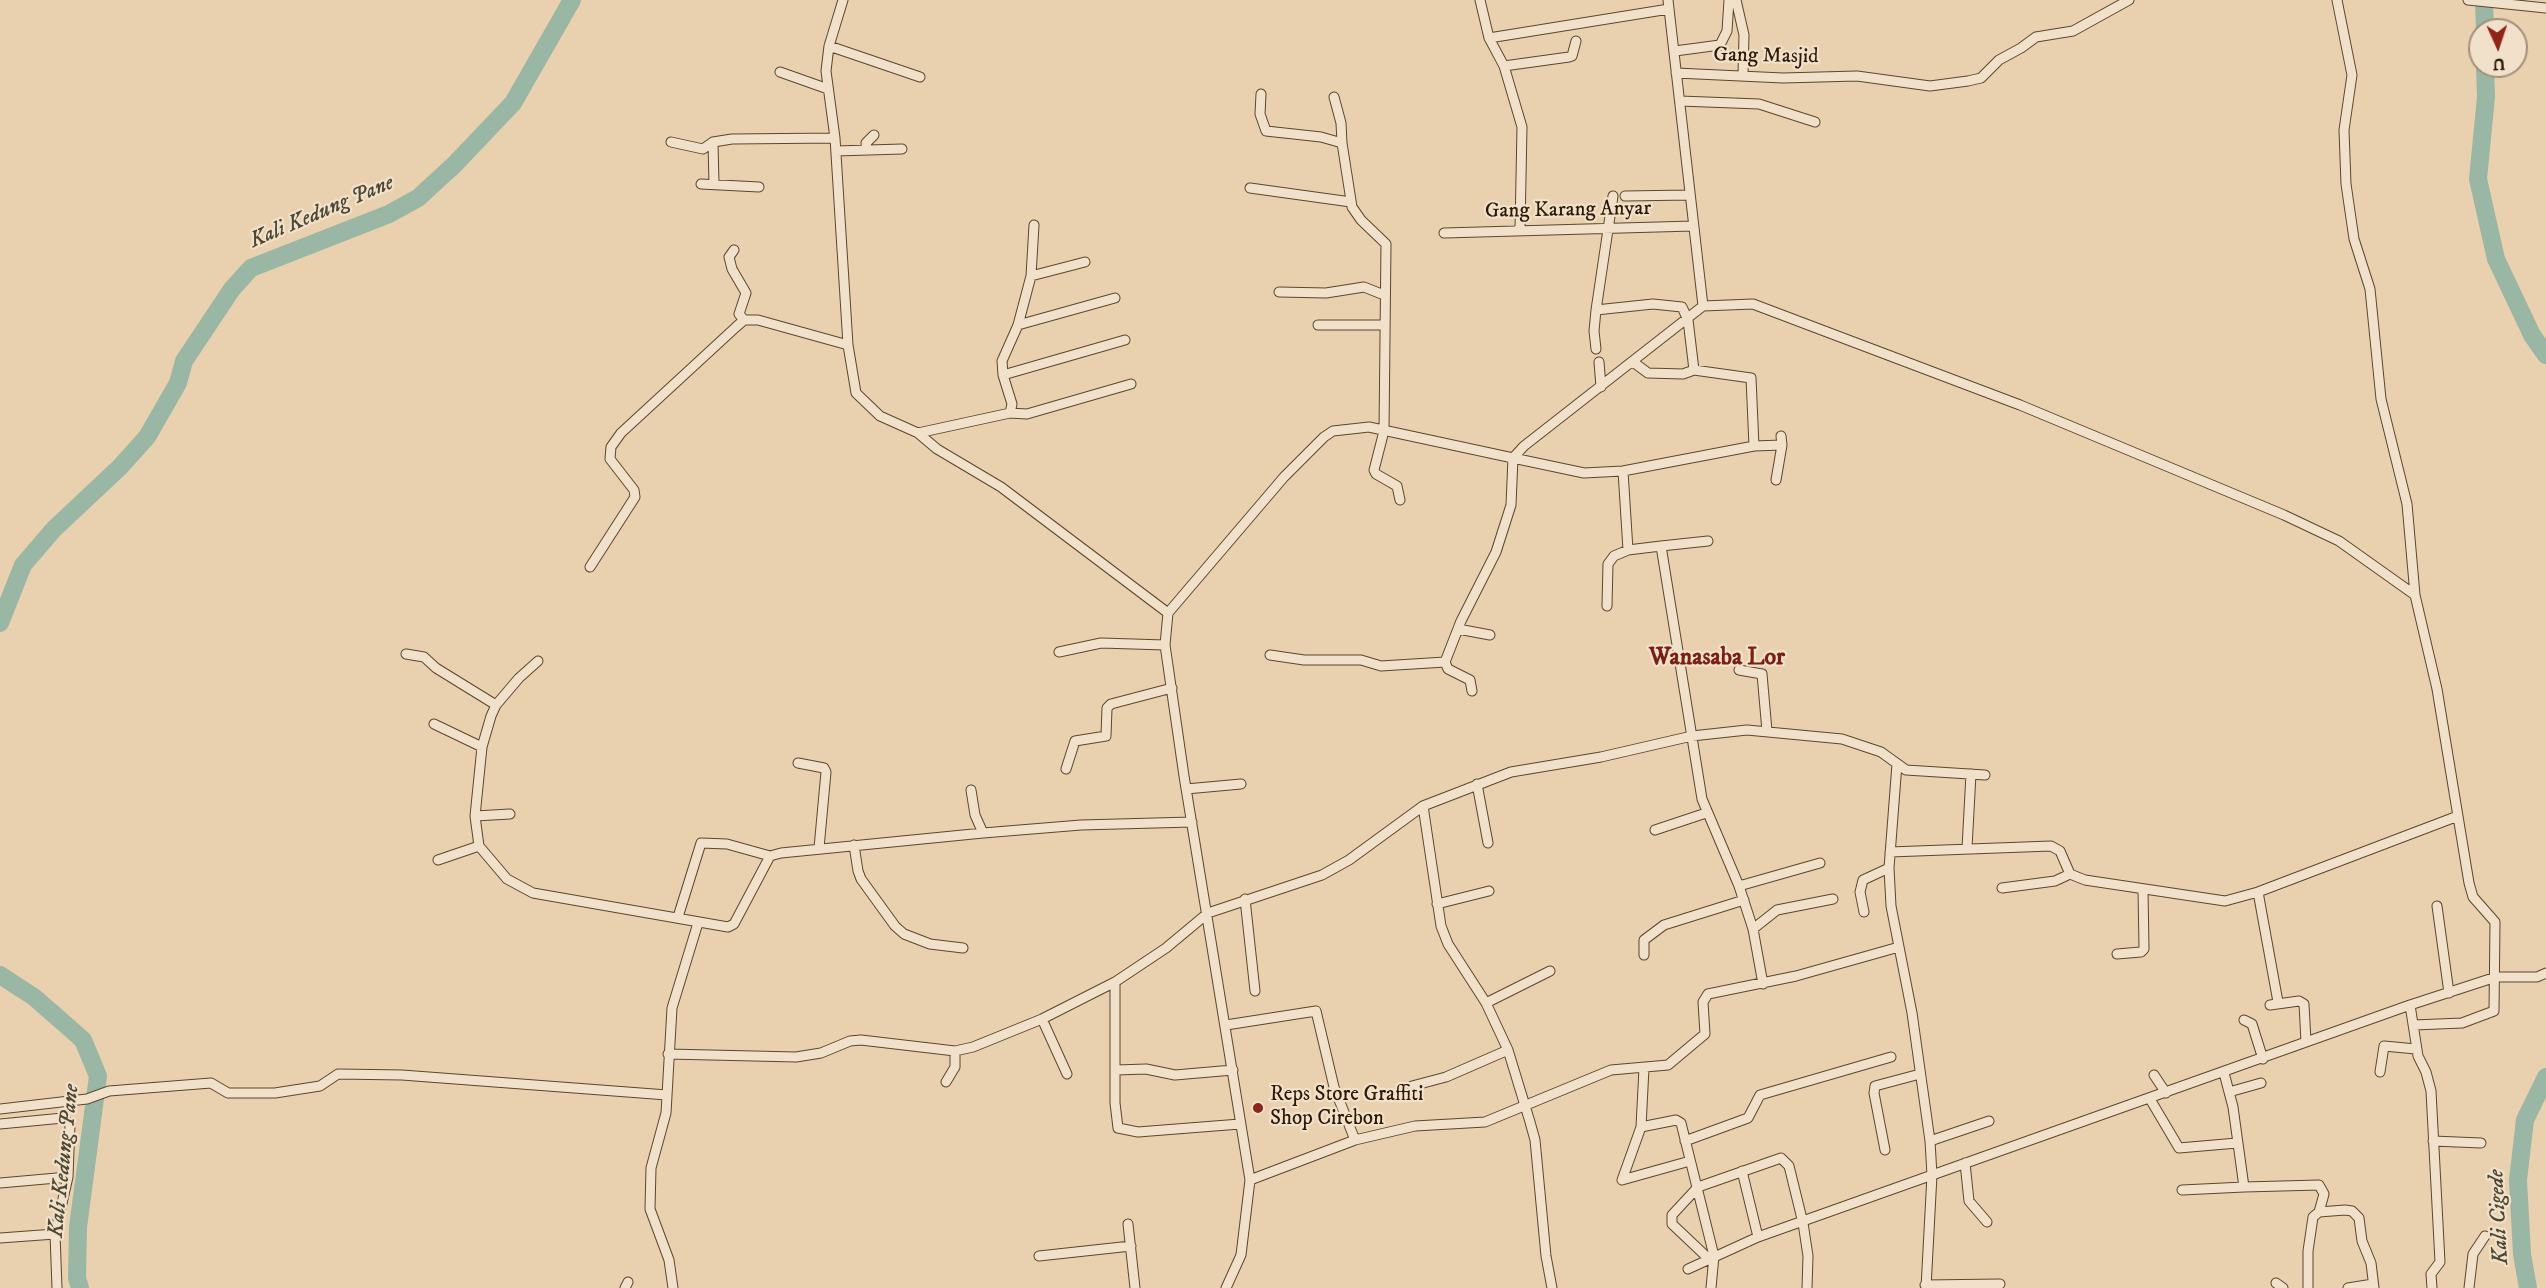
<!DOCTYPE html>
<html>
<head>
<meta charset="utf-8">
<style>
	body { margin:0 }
	#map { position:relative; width:2546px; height:1288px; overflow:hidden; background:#e9d0ae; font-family:"IM FELL DW Pica",serif }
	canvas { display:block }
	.north { position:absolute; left:2468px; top:18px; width:60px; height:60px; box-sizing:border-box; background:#f1e0ca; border:2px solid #a2907b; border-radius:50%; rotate:177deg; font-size:16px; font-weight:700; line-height:24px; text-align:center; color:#2c1904 }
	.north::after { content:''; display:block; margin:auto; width:21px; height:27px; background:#8f2418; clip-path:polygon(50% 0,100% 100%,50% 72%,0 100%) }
</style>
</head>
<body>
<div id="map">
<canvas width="2546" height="1288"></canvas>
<div class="north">U</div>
</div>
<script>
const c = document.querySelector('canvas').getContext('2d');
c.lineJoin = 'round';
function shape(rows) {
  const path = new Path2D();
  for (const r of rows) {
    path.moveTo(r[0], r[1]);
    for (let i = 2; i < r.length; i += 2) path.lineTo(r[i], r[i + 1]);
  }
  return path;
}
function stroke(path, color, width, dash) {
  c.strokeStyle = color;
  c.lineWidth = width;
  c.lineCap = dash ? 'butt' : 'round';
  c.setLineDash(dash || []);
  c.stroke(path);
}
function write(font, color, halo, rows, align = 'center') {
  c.font = font + ' "IM FELL DW Pica",serif';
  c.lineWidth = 4.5;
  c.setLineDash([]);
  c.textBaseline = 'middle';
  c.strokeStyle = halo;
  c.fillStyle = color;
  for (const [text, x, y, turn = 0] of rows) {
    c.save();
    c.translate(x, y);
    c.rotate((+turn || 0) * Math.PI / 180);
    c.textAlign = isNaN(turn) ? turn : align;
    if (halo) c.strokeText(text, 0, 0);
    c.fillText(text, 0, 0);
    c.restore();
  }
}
stroke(shape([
	[2484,0,2485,30],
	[2485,66,2486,97,2478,179,2496,259,2532,335,2546,355],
	[0,623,23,565,54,529,120,467,147,437,178,383,184,361,232,289,251,268,389,214,418,198,454,165,513,103,572,0],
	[0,975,34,997,83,1040,98,1076,78,1227,77,1278,80,1288],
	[2528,1288,2522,1254,2518,1180,2525,1120,2546,1077]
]), '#99b7a4', 18);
const minor = shape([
	[843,0,829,46,826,71,835,138,848,345,856,393,880,416,918,433,937,449,1001,487,1168,613],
	[1480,0,1489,38,1504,66,1522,127,1520,229],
	[1736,0,1744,35,1743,75],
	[2337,0,2352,75,2344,130,2346,184,2354,239,2370,289,2381,399,2407,504,2415,595,2437,689,2469,883,2473,897,2495,922,2494,1011,2462,1023,2414,1025],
	[2468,0,2546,8],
	[1489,38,1669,9],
	[829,46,920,77],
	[1675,51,1720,45,1727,31,1729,0],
	[1504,66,1569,57,1572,56,1576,41],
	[780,72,828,89],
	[1676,73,1783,78,1857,76,1930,86,1968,81,1981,78,1999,60,2021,48,2036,37,2073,31,2129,0],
	[1261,94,1260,114,1266,131,1321,137,1342,143,1352,207,1361,220,1386,244,1384,431,1374,470,1376,474,1397,486,1400,500],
	[1334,97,1341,123,1342,143],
	[1680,101,1759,104,1815,122],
	[671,142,703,149,713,142,732,139,835,138],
	[713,142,714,184],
	[867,150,866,143,874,135],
	[836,151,902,149],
	[701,184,759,187],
	[1250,188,1351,202],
	[1625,196,1689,195],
	[1444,233,1693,226],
	[734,250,729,257,732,269,746,293,739,314,744,320],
	[1031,276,1085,262],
	[1279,292,1326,293,1364,287,1384,295],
	[1703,306,1753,304,2020,405,2284,515,2339,541,2415,595],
	[1596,310,1653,304,1682,307,1688,320,1694,370,1751,378,1754,446],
	[1018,325,1115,298],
	[1318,325,1385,325],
	[1596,349,1594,331,1596,310,1613,196],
	[1599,362,1601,387],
	[1633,362,1648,373,1683,374,1694,370],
	[1003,375,1125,340],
	[1010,413,1027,414,1131,384],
	[918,433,1010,413,1012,404,1003,375,1002,361,1018,325,1031,276,1034,225],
	[1623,471,1628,550,1661,546,1702,799,1739,886,1753,929,1763,984],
	[1776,480,1782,445],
	[1661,546,1708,541],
	[590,567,635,497,634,490,610,459,611,447,621,433,736,327,744,320,758,320,848,345],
	[1607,606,1608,564,1614,556,1628,550],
	[1458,629,1490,635],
	[1059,652,1101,643,1165,645],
	[406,654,424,657,436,668,496,705],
	[1270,655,1304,660,1361,660,1381,666,1445,662],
	[538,661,519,678,496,705,491,716,482,747,475,816,479,846,507,879,533,893,728,927,734,924,770,856,781,853,983,833,1081,825,1192,822],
	[1739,670,1762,674,1767,731],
	[1472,691,1470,680,1448,669,1445,662,1461,621,1496,552,1511,505,1513,458,1584,473,1623,471,1754,446,1782,445,1781,436],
	[434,724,482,747],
	[798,763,824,768,826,772,819,848],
	[1897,764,1889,868,1891,906,1912,1013,1930,1141,1932,1175,1926,1288],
	[1066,769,1075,741,1106,736,1107,708,1111,704,1172,688],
	[1477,784,1488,843],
	[1186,789,1241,784],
	[971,790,975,815,983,833],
	[1423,806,1441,926,1448,944,1486,1003,1508,1050,1530,1122,1535,1140,1546,1256,1552,1288],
	[475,816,510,814],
	[1655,830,1706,813],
	[854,845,858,871,861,879,895,926,904,934,930,944,963,948],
	[1967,848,1971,774],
	[1890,852,2051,846,2060,851,2070,874,2085,880,2225,901,2258,892,2458,816],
	[438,860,479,846],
	[1739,886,1820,863],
	[2002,888,2055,881,2070,874],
	[2258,892,2278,1002],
	[1245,899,1255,991],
	[1437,904,1489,891],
	[2437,906,2449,993],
	[1864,912,1860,892,1863,880,1889,868],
	[678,917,701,843,727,844,770,856],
	[1753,929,1777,910,1833,899],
	[2117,954,2141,952,2144,949,2143,889],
	[1644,955,1644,940,1664,925,1744,900],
	[1115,982,1115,1103,1118,1128,1138,1132,1240,1124],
	[1486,1003,1550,971],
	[2270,1005,2299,1001,2304,1004,2306,1042],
	[2410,1005,2418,1056,2426,1072,2431,1091,2440,1262,2431,1274,2432,1288],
	[1042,1019,1067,1074],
	[2244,1020,2252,1024,2263,1059],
	[1226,1025,1316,1011,1334,1087,1355,1140],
	[668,1054,796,1057,821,1053,850,1041,861,1040,955,1051,973,1047,1042,1019,1115,982,1166,948,1208,913,1322,875,1349,860,1423,806,1511,772,1601,757,1692,736,1747,730,1842,739,1881,752,1906,770,1985,775],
	[1644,1068,1641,1127,1622,1180,1690,1161],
	[1116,1070,1146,1069,1175,1075,1233,1070],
	[2380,1072,2384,1046,2416,1049],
	[2154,1075,2166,1093],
	[946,1082,955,1067,955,1051],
	[1412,1086,1446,1077,1508,1050],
	[2229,1092,2261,1083],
	[2150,1099,2179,1148,2237,1143],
	[0,1109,87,1099,109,1091,211,1083,228,1093,275,1093,320,1086,338,1074,402,1075,667,1095],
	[0,1124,63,1118,70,1124,68,1177,55,1234,57,1288],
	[1641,1127,1676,1120,1681,1123,1714,1256,1711,1288],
	[1685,1141,1748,1118,1760,1095,1891,1057],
	[1930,1141,1989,1121],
	[2433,1141,2481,1143],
	[1885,1150,1874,1093,1875,1086,1920,1074],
	[1965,1163,1969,1201,1987,1222],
	[1742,1171,1758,1237],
	[1250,1180,1355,1140,1415,1126,1485,1122,1611,1070,1668,1065,1705,1034,1703,1002,1708,994,1796,976,1899,947],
	[0,1183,68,1177],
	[2244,1187,2319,1185,2324,1194,2319,1212],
	[2182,1190,2244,1187,2233,1107,2224,1073],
	[1128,1224,1135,1288],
	[0,1238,55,1234],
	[1039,1256,1131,1246],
	[1709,1259,1672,1224,1672,1215,1698,1187,1781,1158,1789,1166,1803,1223,1808,1256,1807,1288],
	[1688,1269,1758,1237,2410,1005,2496,977,2537,977,2546,973],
	[2276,1283,2283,1288],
	[1925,1285,2000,1284],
	[625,1288,628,1282],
	[673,1288,669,1260,650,1209,651,1168,666,1113,672,1008,698,923],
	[1226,1288,1241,1255,1250,1180,1184,776,1165,645,1168,613,1284,477,1324,437,1333,431,1369,427,1513,458,1524,446,1703,306,1668,0],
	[2308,1288,2308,1251,2313,1217,2319,1212,2345,1210,2352,1211,2359,1218,2362,1241,2371,1263,2374,1288],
	[2348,1288,2373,1284],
	[2469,1288,2473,1254,2485,1236]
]);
stroke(minor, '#5b472e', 11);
stroke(minor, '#f1e0ca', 9);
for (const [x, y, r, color] of [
	[1258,1108,6,"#8f2418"]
]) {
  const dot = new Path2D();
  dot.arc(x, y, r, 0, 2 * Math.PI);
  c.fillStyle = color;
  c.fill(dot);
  stroke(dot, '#f1e0ca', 2);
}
write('21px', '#2c1904', '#f1e0ca', [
	["Gang Masjid",1766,57,1],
	["Gang Karang Anyar",1568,211,-1]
]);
write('21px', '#2c1904', '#f1e0ca', [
	["Reps Store Graffiti",1270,1096],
	["Shop Cirebon",1270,1120]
], 'left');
write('italic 22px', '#4d4834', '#f1e0ca', [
	["Kali Kedung Pane",322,213,-23],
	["Kali Kedung Pane",65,1161,-84],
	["Kali Cigede",2500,1217,-93]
]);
write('bold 24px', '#7a1f14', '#f1e0ca', [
	["Wanasaba Lor",1717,659]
]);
</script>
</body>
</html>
